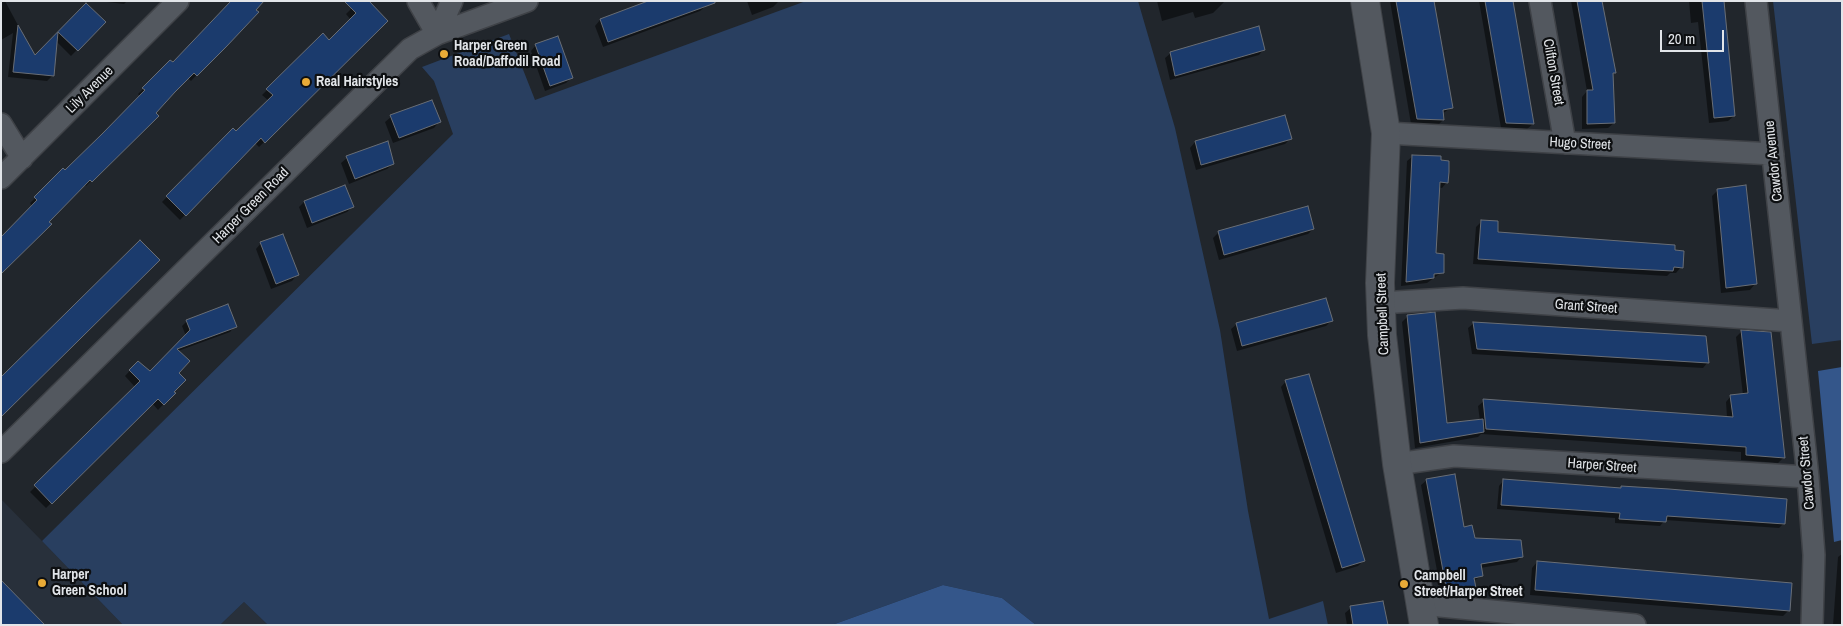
<!DOCTYPE html>
<html>
<head>
<meta charset="utf-8">
<style>
	body { margin:0 }
	#map { position:relative; width:1843px; height:626px; overflow:hidden; background:#21262c; font-family:"Archivo Narrow",sans-serif }
	canvas { display:block }
	.frame { position:absolute; inset:0; border:2px solid #e2e5e9; pointer-events:none }
	.scale { position:absolute; left:1660px; top:30px; width:64px; height:22px; box-sizing:border-box; border:2px solid #e2e5e9; border-top:0; padding-left:6px; font-size:15px; line-height:18px; white-space:nowrap; color:#e2e5e9; -webkit-text-stroke:4px #0d0f11; paint-order:stroke }
</style>
</head>
<body>
<div id="map">
<canvas width="1843" height="626"></canvas>
<div class="frame"></div>
<div class="scale">20 m</div>
</div>
<script>
const c = document.querySelector('canvas').getContext('2d');
c.lineJoin = 'round';
function fill(path, color) {
  c.fillStyle = color;
  c.fill(path, 'evenodd');
}
function shape(rows) {
  const path = new Path2D();
  for (const r of rows) {
    path.moveTo(r[0], r[1]);
    for (let i = 2; i < r.length; i += 2) path.lineTo(r[i], r[i + 1]);
  }
  return path;
}
function stroke(path, color, width, dash) {
  c.strokeStyle = color;
  c.lineWidth = width;
  c.lineCap = dash ? 'butt' : 'round';
  c.setLineDash(dash || []);
  c.stroke(path);
}
function write(font, color, halo, rows, align = 'center') {
  c.font = font + ' "Archivo Narrow",sans-serif';
  c.lineWidth = 4.5;
  c.setLineDash([]);
  c.textBaseline = 'middle';
  c.strokeStyle = halo;
  c.fillStyle = color;
  for (const [text, x, y, turn = 0] of rows) {
    c.save();
    c.translate(x, y);
    c.rotate((+turn || 0) * Math.PI / 180);
    c.textAlign = isNaN(turn) ? turn : align;
    if (halo) c.strokeText(text, 0, 0);
    c.fillText(text, 0, 0);
    c.restore();
  }
}
fill(shape([
	[1,499,42,541,123,625,1,625],
	[244,602,268,625,220,625]
]), '#28303b');
fill(shape([
	[806,1,1138,1,1175,128,1220,330,1248,511,1269,619,1323,601,1328,625,1036,625,1002,598,943,585,832,625,268,625,244,602,220,625,123,625,42,541,453,134,434,81,422,67,509,34,535,100],
	[1773,1,1842,1,1842,340,1812,344]
]), '#293f60');
fill(shape([
	[1842,367,1842,540,1834,542,1818,371],
	[943,585,1002,598,1036,625,832,625]
]), '#34568a');
fill(shape([
	[1,1,5,1,35,57,86,5,104,22,71,56,56,41,53,75,47,81,8,77,13,33,1,40],
	[99,1,127,1,124,4],
	[359,1,387,21,259,147,255,143,180,220,162,202,233,129,236,133,269,101,262,95,323,35,329,41,351,20,346,14],
	[653,1,706,6,700,11,603,47,595,26,600,20],
	[747,1,778,1,778,2,773,7,752,15],
	[1157,1,1223,1,1224,2,1213,13,1195,18,1193,12,1162,21],
	[1390,1,1433,1,1452,107,1442,114,1443,120,1438,125,1411,124],
	[1479,1,1511,1,1533,124,1527,129,1501,128],
	[1571,1,1601,1,1614,72,1612,75,1614,123,1608,128,1582,129,1582,97,1587,91],
	[1689,1,1723,1,1734,116,1728,121,1709,123,1698,22,1691,23],
	[254,10,257,12,191,81,188,78,154,113,157,116,86,186,84,184,32,206,30,203,123,115,140,96,138,94,171,61,173,63],
	[536,45,572,77,566,83,545,91,531,51],
	[1264,49,1259,55,1170,80,1165,58,1171,53],
	[391,117,439,122,434,128,393,143,385,122],
	[1290,139,1285,144,1196,170,1190,148,1195,142],
	[1413,156,1447,182,1442,188,1438,187,1435,255,1442,272,1427,283,1401,286,1407,161],
	[347,158,393,164,387,169,349,184,341,163],
	[1718,190,1755,284,1750,290,1721,293,1712,196],
	[304,202,352,207,347,212,307,228,299,207],
	[1481,222,1496,233,1674,252,1681,267,1676,273,1670,273,1667,276,1473,264,1476,227],
	[1313,229,1308,234,1219,260,1213,238,1218,233],
	[261,243,297,275,292,281,271,289,256,249],
	[1434,314,1445,424,1480,421,1478,406,1484,401,1727,417,1726,402,1731,396,1743,395,1736,337,1742,331,1784,457,1778,463,1741,460,1741,452,1481,434,1478,437,1415,448,1402,322,1407,317],
	[187,321,235,326,230,332,178,351,177,373,173,392,174,393,158,410,152,403,46,508,30,492,135,387,125,376,138,362,150,373,186,336,182,326],
	[1331,321,1326,326,1237,351,1231,329,1237,324],
	[1474,323,1708,362,1703,368,1472,354,1468,328],
	[1286,381,1363,561,1358,566,1336,573,1281,387],
	[1427,480,1463,528,1474,539,1522,556,1517,562,1480,568,1482,576,1473,581,1474,588,1469,593,1441,592,1421,485],
	[1503,481,1784,523,1779,528,1665,520,1660,526,1615,523,1615,518,1497,509,1499,486],
	[1842,554,1842,625,1833,625,1838,557],
	[1537,562,1789,610,1783,616,1530,595,1532,568],
	[1351,608,1386,625,1347,625,1345,613]
]), '#0007');
const building = shape([
	[231,1,264,1,256,10,259,12,226,47,197,76,194,73,175,92,156,113,159,116,92,182,90,180,49,222,52,224,1,274,1,237,37,200,34,197,63,168,65,170,102,134,145,90,142,88,170,60,173,62,231,1],
	[344,1,369,1,388,21,265,143,261,138,186,216,166,196,233,128,236,131,273,95,266,89,323,33,329,40,356,13,344,1],
	[648,1,715,1,715,3,608,42,600,19,648,1],
	[1396,1,1434,1,1453,108,1443,110,1444,120,1417,119,1396,1],
	[1485,1,1513,1,1534,124,1506,123,1485,1],
	[1577,1,1602,1,1616,73,1613,73,1615,123,1587,124,1587,90,1593,90,1577,1],
	[1702,1,1724,1,1735,116,1714,118,1702,1],
	[86,3,106,22,78,51,58,32,54,76,13,72,18,25,35,55,86,3],
	[1259,26,1265,50,1175,76,1170,52,1259,26],
	[558,36,573,78,550,86,535,44,558,36],
	[432,100,441,122,399,138,390,115,432,100],
	[1285,115,1292,139,1201,165,1195,141,1285,115],
	[388,141,394,164,355,179,346,156,388,141],
	[1412,155,1441,156,1441,160,1449,161,1449,172,1448,183,1440,182,1436,253,1444,254,1444,273,1434,274,1434,278,1406,282,1412,155],
	[345,185,354,207,312,223,304,201,345,185],
	[1746,185,1757,284,1726,288,1717,189,1746,185],
	[1308,206,1314,229,1224,255,1218,231,1308,206],
	[1481,220,1498,221,1498,232,1675,245,1675,250,1684,251,1683,268,1674,267,1673,271,1613,268,1478,259,1481,220],
	[283,234,299,275,276,284,260,242,283,234],
	[140,240,160,260,1,417,1,377,140,240],
	[1326,298,1333,321,1242,346,1236,323,1326,298],
	[228,304,237,327,177,349,190,361,179,373,186,380,174,392,176,393,164,405,158,399,52,504,34,485,140,381,129,370,138,361,150,371,190,330,186,320,228,304],
	[1435,312,1447,423,1483,419,1484,432,1420,443,1407,315,1435,312],
	[1473,322,1706,336,1709,363,1477,349,1473,322],
	[1741,330,1771,332,1785,458,1746,455,1746,447,1486,429,1483,399,1733,417,1730,395,1748,393,1741,330],
	[1309,374,1365,561,1342,568,1285,380,1309,374],
	[1455,474,1464,527,1472,525,1475,538,1521,540,1523,557,1481,564,1483,576,1474,578,1476,588,1446,587,1426,479,1455,474],
	[1503,479,1621,488,1621,486,1669,489,1787,499,1785,524,1667,516,1666,522,1619,519,1620,513,1501,505,1503,479],
	[1537,561,1792,583,1790,611,1535,590,1537,561],
	[1,580,45,625,1,625,1,580],
	[1383,601,1388,625,1353,625,1350,606,1383,601]
]);
fill(building, '#1b3b6d');
stroke(building, '#696e76', 1);
const street = shape([
	[418,1,437,34],
	[1540,1,1565,143],
	[1756,1,1808,477,1814,555,1812,625],
	[437,34,452,1],
	[1,124,22,158],
	[1386,133,1773,154],
	[1,178,178,1],
	[1380,303,1463,298,1791,321],
	[1,452,410,49,437,34,527,1],
	[1397,464,1454,456,1808,477],
	[1420,604,1635,625]
]);
const secondary = shape([
	[1365,1,1386,133,1380,283,1382,335,1397,464,1424,625]
]);
stroke(street, '#3f4247', 24);
stroke(secondary, '#3f4247', 30);
stroke(street, '#53585f', 21);
stroke(secondary, '#53585f', 28);
for (const [x, y, r, color] of [
	[444,54,5,"#e9ab37"],
	[306,82,5,"#e9ab37"],
	[42,583,5,"#e9ab37"],
	[1404,584,5,"#e9ab37"]
]) {
  const dot = new Path2D();
  dot.arc(x, y, r, 0, 2 * Math.PI);
  c.fillStyle = color;
  c.fill(dot);
  stroke(dot, '#0d0f11', 2);
}
write('bold 14px', '#e2e5e9', '#0d0f11', [
	["Harper Green",454,46],
	["Road/Daffodil Road",454,62],
	["Real Hairstyles",316,82],
	["Harper",52,575],
	["Green School",52,591],
	["Campbell",1414,576],
	["Street/Harper Street",1414,592]
], 'left');
write('14px', '#e2e5e9', '#0d0f11', [
	["Clifton Street",1553,72,80],
	["Lily Avenue",90,90,-45],
	["Hugo Street",1580,144,3],
	["Cawdor Avenue",1774,161,-96],
	["Harper Green Road",251,206,-45],
	["Grant Street",1586,307,4],
	["Campbell Street",1383,314,-92],
	["Harper Street",1602,466,4],
	["Cawdor Street",1807,473,-95]
]);
</script>
</body>
</html>
